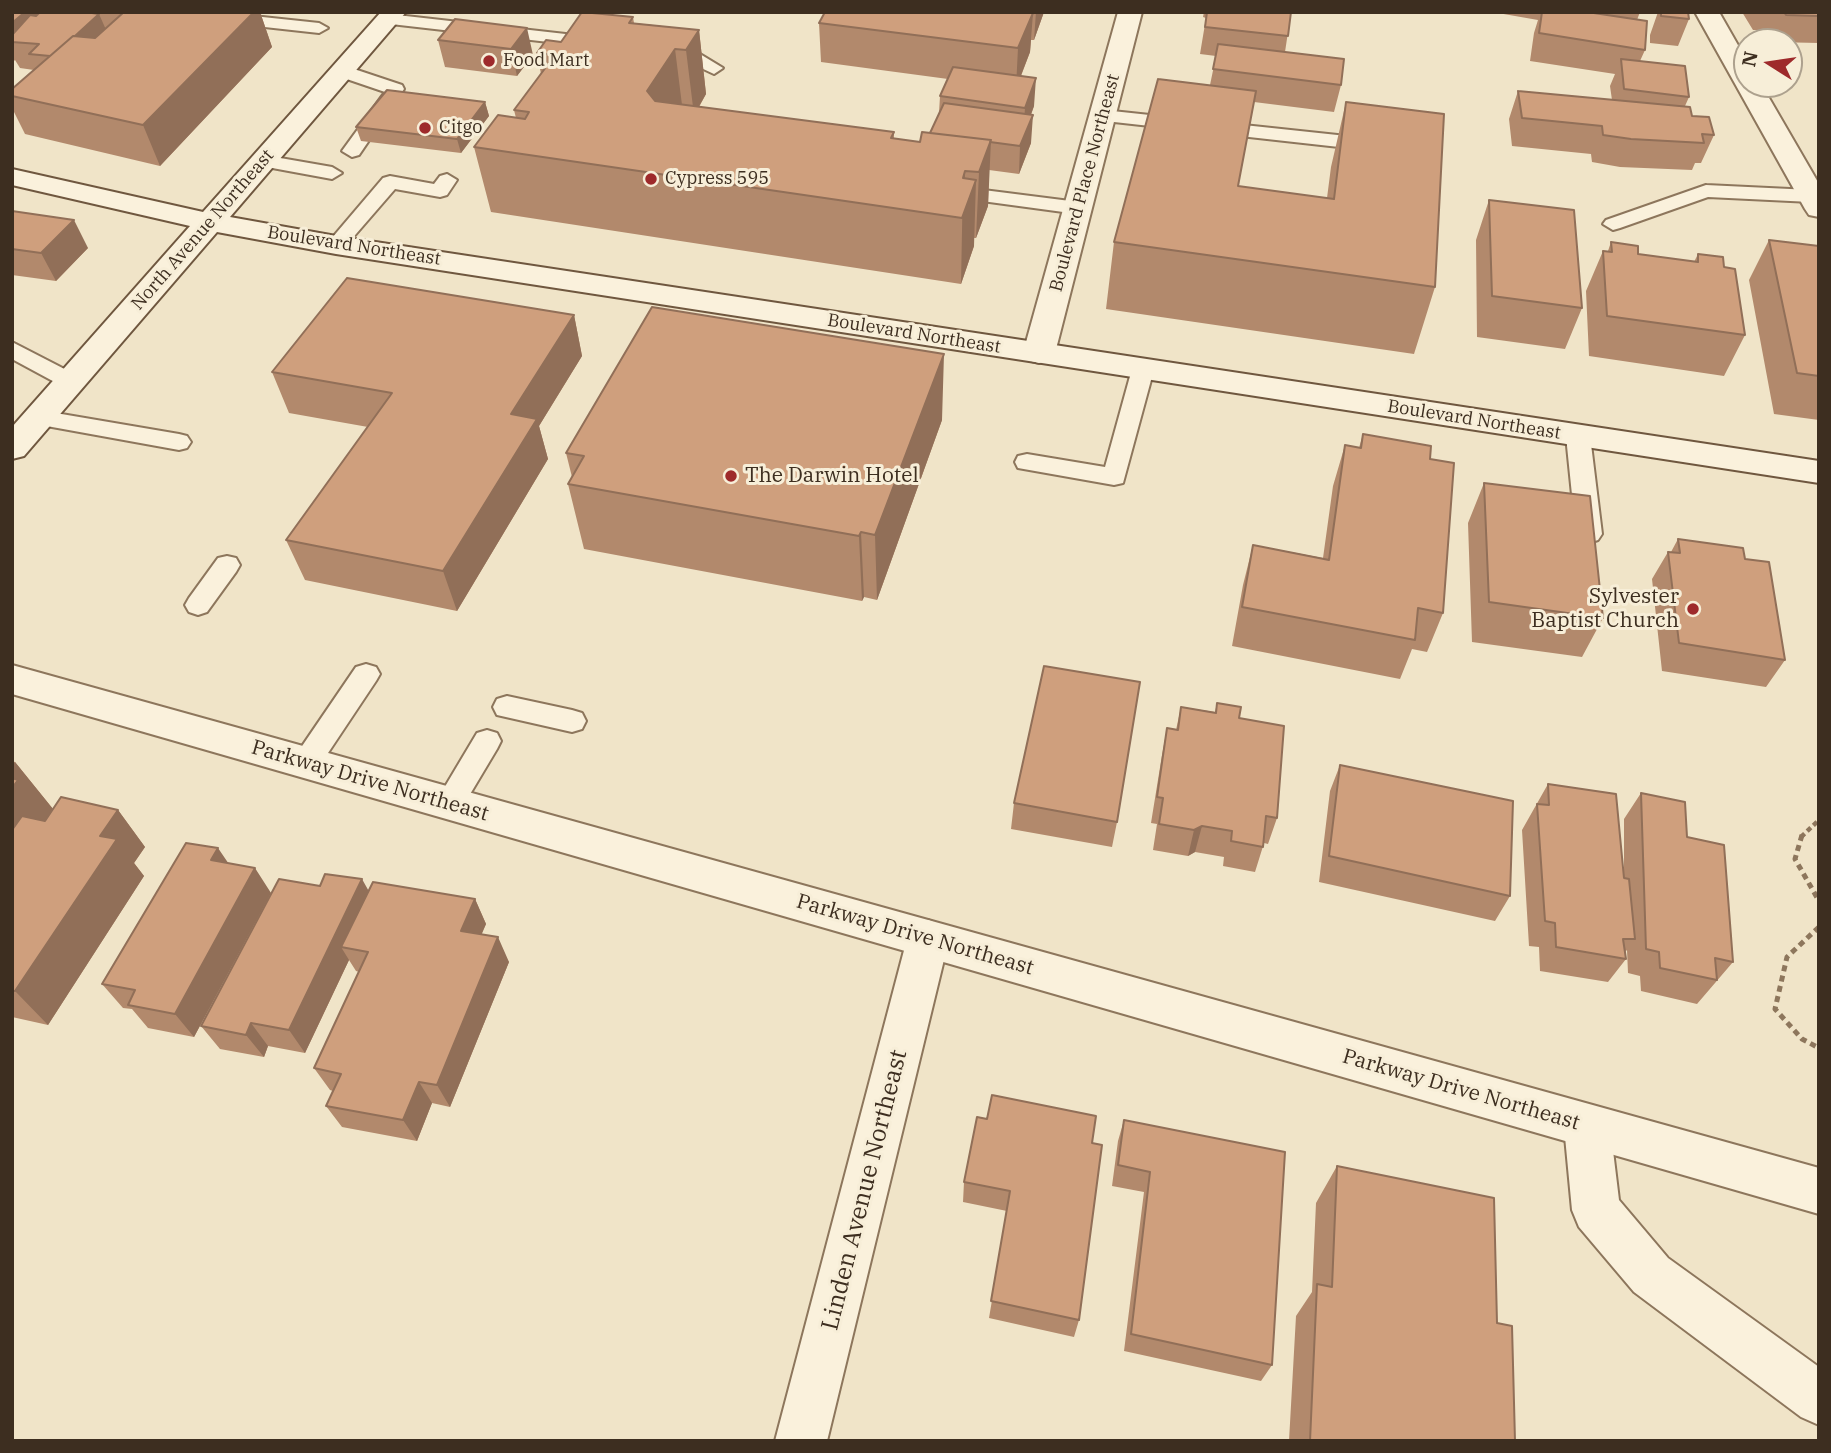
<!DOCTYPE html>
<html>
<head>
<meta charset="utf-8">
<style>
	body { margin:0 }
	#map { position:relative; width:1831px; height:1453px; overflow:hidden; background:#f0e4c8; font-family:"IBM Plex Serif",serif }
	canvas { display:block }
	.frame { position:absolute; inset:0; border:14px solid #3d2e20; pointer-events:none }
	.north { position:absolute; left:1733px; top:28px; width:70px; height:70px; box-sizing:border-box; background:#f7eed8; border:2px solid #ada18e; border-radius:50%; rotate:282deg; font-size:19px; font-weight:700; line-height:28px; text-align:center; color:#3d2e20 }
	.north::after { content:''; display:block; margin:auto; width:24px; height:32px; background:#9e2a2b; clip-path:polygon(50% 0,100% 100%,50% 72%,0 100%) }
</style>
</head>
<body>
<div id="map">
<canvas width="1831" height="1453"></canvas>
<div class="frame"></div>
<div class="north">N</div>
</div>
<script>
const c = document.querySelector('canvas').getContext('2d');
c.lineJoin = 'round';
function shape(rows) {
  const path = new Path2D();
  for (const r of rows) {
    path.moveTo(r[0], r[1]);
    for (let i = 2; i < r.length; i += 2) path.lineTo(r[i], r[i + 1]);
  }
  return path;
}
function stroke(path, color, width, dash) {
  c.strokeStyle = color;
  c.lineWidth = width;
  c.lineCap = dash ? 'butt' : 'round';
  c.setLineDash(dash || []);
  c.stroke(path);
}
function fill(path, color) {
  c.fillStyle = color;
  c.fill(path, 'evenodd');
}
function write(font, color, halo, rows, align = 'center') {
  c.font = font + ' "IBM Plex Serif",serif';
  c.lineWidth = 6;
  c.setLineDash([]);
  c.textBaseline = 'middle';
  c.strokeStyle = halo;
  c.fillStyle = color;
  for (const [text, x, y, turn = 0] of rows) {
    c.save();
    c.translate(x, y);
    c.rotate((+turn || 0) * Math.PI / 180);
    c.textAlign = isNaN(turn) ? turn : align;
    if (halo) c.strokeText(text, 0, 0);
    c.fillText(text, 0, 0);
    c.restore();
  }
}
const service = shape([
	[225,13,319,23,328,28,319,33,219,22,216,18,219,14,225,13],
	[388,14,601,38,610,43,601,48,382,23,379,19,388,14],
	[665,46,695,51,723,68,714,74,684,60,659,55,656,51,659,47,665,46],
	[342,65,402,85,404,89,359,155,352,157,342,151,385,92,335,75,333,71,342,65],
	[1103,110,1375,139,1385,145,1375,151,1096,120,1093,116,1096,112,1103,110],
	[263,155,332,167,342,173,332,179,256,165,253,161,256,157,263,155],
	[447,174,457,180,447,195,440,197,395,189,343,249,329,249,326,245,383,178,390,176,434,184,440,176,447,174],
	[1706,185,1811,190,1818,192,1819,199,1811,202,1708,197,1620,228,1613,230,1603,224,1606,220,1706,185],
	[952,186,1078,202,1088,208,1078,214,945,196,942,192,945,188,952,186],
	[12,342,78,376,81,381,78,386,62,386,12,359,12,342],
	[1143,362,1151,364,1154,369,1123,483,1114,485,1018,468,1015,462,1018,456,1027,454,1105,467,1132,369,1135,364,1143,362],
	[38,410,179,434,187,436,191,442,187,448,179,450,30,423,26,418,30,413,38,410],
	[1578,428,1586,430,1590,436,1602,534,1598,540,1589,543,1580,540,1576,534,1566,436,1570,430,1578,428],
	[227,556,236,558,240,565,236,572,207,612,198,615,189,612,185,605,189,598,218,558,227,556],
	[366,664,376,667,380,674,376,681,316,771,306,774,296,771,292,763,296,755,356,667,366,664],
	[507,696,572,710,582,713,586,721,582,729,572,732,497,715,493,707,497,699,507,696],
	[487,730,497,733,501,741,497,749,460,811,450,815,440,811,435,803,440,795,477,733,487,730]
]);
const minor = shape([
	[1118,12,1142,12,1055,353,1050,360,1039,363,1028,360,1023,353,1118,12],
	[1695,12,1719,12,1747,61,1747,84,1761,84,1819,184,1819,217,1809,215,1805,209,1695,12],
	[928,920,943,926,949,939,827,1441,775,1441,907,939,913,926,928,920],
	[1587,1104,1603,1110,1610,1126,1619,1200,1668,1258,1819,1367,1819,1425,1801,1417,1634,1292,1579,1227,1572,1210,1564,1126,1571,1110,1587,1104]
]);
const tertiary = shape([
	[12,665,1819,1168,1819,1214,12,694,12,665]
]);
const secondary = shape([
	[381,12,406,12,230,217,336,236,1819,461,1819,483,336,254,217,232,24,456,12,459,12,427,190,226,12,185,12,169,203,212,381,12]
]);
stroke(service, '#8d765c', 4);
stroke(minor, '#8d765c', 4);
stroke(tertiary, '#8d765c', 4);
stroke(secondary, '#6f573f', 4);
stroke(shape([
	[1801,837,1819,820]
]), '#8d765c', 4.5, [5, 3.5]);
stroke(shape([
	[1802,835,1795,859,1819,901],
	[1819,927,1787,957,1775,1009,1802,1039,1819,1048]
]), '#8d765c', 5, [6, 4.5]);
fill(service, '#faf1dc');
fill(minor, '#faf1dc');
fill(tertiary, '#faf1dc');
fill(secondary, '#faf1dc');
fill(shape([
	[12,12,260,12,272,47,160,166,25,134,12,108,12,89,34,70,20,68,15,60,12,63],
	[825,12,1044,12,1034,40,1031,40,1030,52,1021,76,1034,106,1031,115,1031,143,1019,174,989,170,988,206,976,238,974,238,974,246,961,284,491,212,474,147,516,118,514,110,541,74,537,53,561,42,633,17,634,23,699,30,706,94,699,107,894,132,894,139,920,142,930,133,939,113,940,96,948,79,821,62,819,23],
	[1204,12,1291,12,1285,52,1341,85,1334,112,1254,102,1238,186,1327,198,1331,167,1346,102,1435,287,1414,354,1106,309,1114,242,1210,85,1216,56,1200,54,1206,18,1203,17],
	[1492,12,1640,12,1637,20,1645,50,1640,61,1689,97,1685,106,1692,116,1714,135,1701,163,1695,163,1692,170,1620,167,1592,162,1591,154,1512,146,1509,119,1518,91,1612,100,1610,86,1615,74,1530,61,1534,33,1538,20],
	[1658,12,1688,12,1689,19,1678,46,1650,43,1650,35],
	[1742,12,1819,12,1819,43,1773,42,1766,30,1753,30],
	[455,19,533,55,517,76,445,67,438,40],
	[485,102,489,116,461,153,361,141,356,127],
	[1489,200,1582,308,1565,349,1477,337,1476,240],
	[12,211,88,248,56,281,12,275],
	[1769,240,1819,246,1819,420,1774,414,1749,280],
	[1611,242,1638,254,1694,262,1698,254,1724,267,1745,335,1724,376,1589,356,1586,291,1603,251,1608,251],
	[574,315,582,356,539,426,548,459,457,611,305,580,286,540,368,427,289,413,272,372],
	[942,420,877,600,864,597,862,601,584,549,568,484,572,477,566,453],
	[1363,434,1430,459,1443,613,1427,652,1412,649,1400,679,1232,646,1243,585,1253,545,1323,558,1333,486,1345,445,1359,448],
	[1484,483,1603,618,1582,657,1472,642,1468,523],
	[1678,539,1745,559,1785,660,1766,687,1662,671,1652,579,1668,552,1671,552],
	[1217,703,1239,718,1277,818,1268,844,1264,843,1255,872,1223,866,1224,857,1195,852,1188,856,1153,850,1157,824,1151,823,1162,755,1167,728,1176,730,1181,707,1215,712],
	[12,761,15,762,53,809,118,810,145,847,134,863,144,876,48,1025,12,1017],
	[1340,765,1510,896,1495,921,1319,882,1330,791],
	[1548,784,1624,878,1624,819,1641,793,1687,837,1733,962,1697,1004,1641,991,1640,976,1628,973,1627,950,1625,952,1626,959,1608,982,1540,971,1539,947,1529,946,1522,830],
	[1014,803,1117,822,1112,847,1011,829],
	[228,863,271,893,194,1037,148,1028,132,1009,123,1008,102,984],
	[320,886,475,899,486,924,481,934,509,962,450,1107,432,1103,417,1141,342,1127,326,1106,333,1091,330,1090,314,1068,359,972,356,971,349,960,305,1053,268,1046,264,1057,220,1049,201,1026],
	[1124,1120,1272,1365,1261,1381,1124,1351,1144,1192,1112,1186,1118,1141],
	[1092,1143,1079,1320,1074,1337,989,1318,1007,1211,963,1202,964,1182],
	[1337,1166,1497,1323,1515,1441,1289,1441,1296,1316,1312,1292,1316,1203]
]), '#b2896c');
fill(shape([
	[25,12,67,12,12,42,12,23],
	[254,12,260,12,272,47,160,166,143,125],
	[1036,12,1044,12,1034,40],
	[1033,13,1030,52,1016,88,1018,48],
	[99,14,111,41,54,57],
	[527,28,533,55,517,76,511,49],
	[699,30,706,94,694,115,686,50],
	[675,49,683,113,657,156,647,91],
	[1036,78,1034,106,1023,135,1025,108],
	[485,102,489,116,461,153,457,139],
	[1033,115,1031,143,1019,174,1020,146],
	[991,140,988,206,976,238,979,172],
	[965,171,964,214,976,180,974,246,961,284,963,178],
	[74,220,88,248,56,281,41,253],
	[574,315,582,356,539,426,548,459,457,611,443,571,511,414],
	[944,354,942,420,877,600,875,535],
	[861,532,864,597,862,601,859,536],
	[15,762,53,809,12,890,12,766],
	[118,810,145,847,134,863,144,876,48,1025,15,991,100,836],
	[1202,826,1195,852,1188,856,1194,830],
	[218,848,235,873,211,860],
	[255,868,271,893,194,1037,175,1014],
	[362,879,376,904,341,947,349,960,305,1053,289,1030],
	[475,899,486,924,473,955,461,931],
	[498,937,509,962,450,1107,437,1085],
	[251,1023,268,1046,264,1057,246,1035],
	[419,1082,432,1103,417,1141,403,1120]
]), '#916f58');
const building = shape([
	[12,12,25,12,12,23,12,12],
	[40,12,85,12,99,14,75,36,73,36,50,56,29,54,39,44,12,42,12,35,30,15,36,16,40,12],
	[124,12,254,12,143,125,12,96,12,89,73,36,95,38,124,12],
	[582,12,633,17,629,23,699,30,686,50,675,49,647,91,655,101,894,132,891,138,920,142,922,132,991,140,979,172,965,171,963,178,976,180,962,218,474,147,498,115,525,119,529,112,514,110,555,55,537,53,546,40,561,42,582,12],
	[825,12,1030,12,1033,13,1018,48,819,23,825,12],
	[1207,12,1291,12,1288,36,1205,27,1207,12],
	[1542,12,1587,12,1647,21,1645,50,1539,33,1542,12],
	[1661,12,1688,12,1689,19,1661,16,1661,12],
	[1784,12,1819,12,1819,16,1786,15,1784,12],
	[455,19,527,28,511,49,438,40,455,19],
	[1218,44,1344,59,1341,85,1213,69,1218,44],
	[1621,59,1685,66,1689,97,1624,89,1621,59],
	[953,67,1036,78,1025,108,940,96,953,67],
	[1158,79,1256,91,1238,186,1334,199,1346,102,1444,114,1435,287,1114,242,1158,79],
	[387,90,485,102,457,139,356,127,387,90],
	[1518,91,1690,107,1692,116,1709,117,1714,135,1702,134,1704,143,1631,139,1603,135,1602,126,1522,118,1518,91],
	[944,103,1033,115,1020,146,990,142,991,140,930,133,944,103],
	[1489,200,1574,210,1582,308,1492,296,1489,200],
	[12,211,74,220,41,253,12,249,12,211],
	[1769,240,1819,246,1819,376,1797,373,1769,240],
	[1611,242,1638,246,1638,254,1698,262,1698,254,1723,257,1724,267,1735,269,1745,335,1607,316,1603,251,1612,252,1611,242],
	[347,278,574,315,511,414,537,419,443,571,286,540,392,393,272,372,347,278],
	[652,307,944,354,875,535,861,532,859,536,568,484,584,456,566,453,652,307],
	[1363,434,1431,446,1430,459,1454,463,1443,613,1418,608,1415,640,1242,607,1253,545,1329,560,1345,445,1361,448,1363,434],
	[1484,483,1590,496,1603,618,1489,602,1484,483],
	[1678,539,1743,548,1745,559,1769,562,1785,660,1679,643,1668,552,1680,553,1678,539],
	[1044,666,1140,682,1117,822,1014,803,1044,666],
	[1217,703,1241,707,1239,718,1284,726,1277,818,1266,816,1263,847,1231,841,1232,831,1202,826,1194,830,1159,824,1163,798,1157,797,1167,728,1178,730,1181,707,1216,713,1217,703],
	[1340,765,1513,801,1510,896,1329,856,1340,765],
	[12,778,18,780,12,788,12,778],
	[1548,784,1616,794,1624,878,1629,879,1635,939,1623,939,1626,959,1556,947,1555,923,1545,921,1537,804,1549,805,1548,784],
	[1641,793,1685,802,1687,837,1724,845,1733,962,1715,958,1717,980,1660,968,1659,952,1646,949,1641,793],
	[61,797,118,810,100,836,117,839,15,991,12,991,12,830,22,816,45,821,61,797],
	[186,843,218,848,211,860,255,868,175,1014,128,1005,135,990,102,984,186,843],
	[325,874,362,879,289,1030,251,1023,246,1035,201,1026,279,879,320,886,325,874],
	[373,882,475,899,461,931,498,937,437,1085,419,1082,403,1120,326,1106,341,1074,314,1068,368,952,341,947,373,882],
	[992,1095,1096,1116,1092,1143,1102,1145,1079,1320,991,1301,1010,1191,964,1182,977,1117,987,1119,992,1095],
	[1124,1120,1285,1152,1272,1365,1131,1334,1150,1172,1118,1165,1124,1120],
	[1337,1166,1494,1198,1497,1323,1512,1326,1515,1441,1310,1441,1317,1284,1332,1287,1337,1166]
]);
fill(building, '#cf9f7d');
stroke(building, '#916f58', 2);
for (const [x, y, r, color] of [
	[489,61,7,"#9e2a2b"],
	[425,128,7,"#9e2a2b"],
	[651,179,7,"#9e2a2b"],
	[731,476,7,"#9e2a2b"],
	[1693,609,7,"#9e2a2b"]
]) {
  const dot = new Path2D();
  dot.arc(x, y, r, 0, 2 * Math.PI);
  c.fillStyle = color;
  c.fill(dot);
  stroke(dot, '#f7eed8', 2.5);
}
write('18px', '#3d2e20', '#f7eed8', [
	["Food Mart",503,61],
	["Citgo",439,128],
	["Cypress 595",665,179]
], 'left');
write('18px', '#3d2e20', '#f7eed8', [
	["Boulevard Place Northeast",1085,183,-75],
	["North Avenue Northeast",203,230,-49],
	["Boulevard Northeast",354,246,9],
	["Boulevard Northeast",914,334,9],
	["Boulevard Northeast",1474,420,9]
]);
write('21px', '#3d2e20', '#f7eed8', [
	["The Darwin Hotel",745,476],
	["Sylvester",1679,597,"right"],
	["Baptist Church",1679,621,"right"]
], 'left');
write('21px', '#3d2e20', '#f7eed8', [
	["Parkway Drive Northeast",370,781,16],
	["Parkway Drive Northeast",915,935,16],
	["Parkway Drive Northeast",1461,1090,16]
]);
write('24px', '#3d2e20', '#f7eed8', [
	["Linden Avenue Northeast",865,1190,-76]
]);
</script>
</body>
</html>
